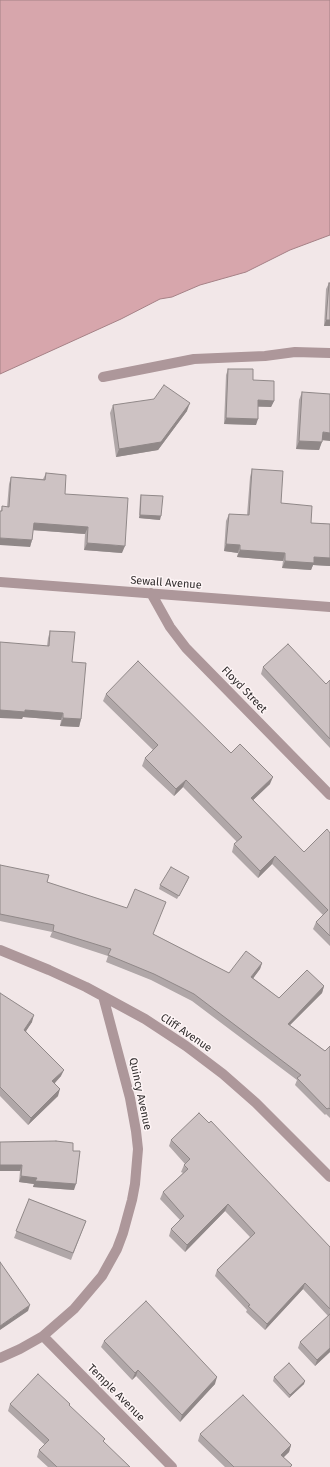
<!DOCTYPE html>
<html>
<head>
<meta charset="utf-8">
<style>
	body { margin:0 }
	canvas { display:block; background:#f2e7e8 }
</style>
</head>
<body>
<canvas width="330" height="1467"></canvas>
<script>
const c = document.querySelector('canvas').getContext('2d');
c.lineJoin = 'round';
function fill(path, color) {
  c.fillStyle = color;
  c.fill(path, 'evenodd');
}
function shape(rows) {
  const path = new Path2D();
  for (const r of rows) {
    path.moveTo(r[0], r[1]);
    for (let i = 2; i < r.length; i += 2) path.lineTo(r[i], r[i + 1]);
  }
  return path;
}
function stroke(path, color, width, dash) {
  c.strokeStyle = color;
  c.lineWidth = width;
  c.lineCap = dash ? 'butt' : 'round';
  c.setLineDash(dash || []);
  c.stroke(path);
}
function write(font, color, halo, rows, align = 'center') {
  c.font = font + ' "Fira Sans",sans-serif';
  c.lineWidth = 3;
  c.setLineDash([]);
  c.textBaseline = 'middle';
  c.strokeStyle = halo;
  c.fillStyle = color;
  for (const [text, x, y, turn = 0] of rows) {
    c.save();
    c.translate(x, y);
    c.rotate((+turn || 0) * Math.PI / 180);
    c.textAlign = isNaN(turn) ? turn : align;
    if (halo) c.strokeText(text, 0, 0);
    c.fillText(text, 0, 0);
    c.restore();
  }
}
const water = shape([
	[0,0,330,0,330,235,290,250,246,272,200,285,172,297,160,299,121,319,0,374,0,0]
]);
fill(water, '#d7a6ac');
stroke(water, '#a58186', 1);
stroke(shape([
	[103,377,194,359,265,356,295,352,330,353],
	[0,582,330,607],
	[151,593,170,627,186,648,330,795],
	[0,950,49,970,86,987,145,1019,186,1046,223,1074,256,1103,330,1177],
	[43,1336,172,1467],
	[0,1358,20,1349,43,1336,74,1309,102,1276,117,1249,123,1233,132,1200,135,1184,138,1149,136,1131,130,1098,103,996]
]), '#ad979a', 10);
fill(shape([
	[329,283,330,283,330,326,324,326,326,289],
	[228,369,253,380,274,401,271,407,258,407,256,425,224,424,226,375],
	[302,392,322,440,319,450,296,449,299,400],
	[113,405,187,411,158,450,116,457,110,413],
	[252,469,281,503,311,523,330,524,330,566,313,565,311,570,282,568,283,561,237,557,238,553,224,551,226,521,229,514,247,515,250,477],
	[46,473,65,494,122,553,84,550,85,534,33,530,32,540,30,547,1,511,2,506,7,507,9,484,11,477,43,479],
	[141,495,160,520,139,518,140,498],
	[50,631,72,662,81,719,79,727,60,726,61,720,23,717,22,719,47,646,48,638],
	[263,667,326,684,330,680,330,748,261,674],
	[106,694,231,753,270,784,253,800,304,852,330,833,330,946,313,929,316,922,323,915,272,864,258,878,232,852,234,844,237,842,183,787,174,796,142,766,145,758,153,750,103,701],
	[0,865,47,882,153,934,229,973,262,963,260,969,253,978,279,998,324,986,322,993,290,1025,325,1051,330,1046,330,1118,326,1114,325,1115,295,1085,297,1080,192,1001,151,980,106,962,108,956,50,937,52,932,0,921],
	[188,880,177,899,159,889,160,885],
	[0,993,32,1022,26,1031,61,1076,55,1083,58,1096,28,1125,0,1096],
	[171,1140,330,1247,330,1352,315,1366,298,1348,300,1342,328,1316,303,1289,265,1330,246,1312,247,1310,215,1276,217,1270,250,1237,225,1211,185,1252,169,1236,171,1229,180,1220,160,1199,163,1192,183,1173,181,1172,184,1165,185,1164,169,1146],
	[73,1151,74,1190,33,1187,34,1184,19,1182,20,1171,0,1171],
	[29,1199,86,1221,71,1260,14,1238],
	[104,1341,215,1384,180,1422,136,1376,132,1380,101,1347],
	[274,1377,304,1384,289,1398,273,1381],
	[10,1404,70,1404,69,1406,103,1442,130,1467,48,1467,37,1457,39,1450,45,1445,8,1411],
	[200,1434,291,1445,289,1452,283,1457,292,1465,291,1467,225,1467,198,1441]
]), '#b0a7a8');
fill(shape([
	[326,320,330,320,330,326,324,326],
	[258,400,274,401,271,407,256,406],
	[190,403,187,411,158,450,116,457,119,449],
	[226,418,258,419,256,425,224,424],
	[323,432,330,433,330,441,320,440],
	[299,441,322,442,319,450,296,449],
	[140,515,161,516,160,520,139,518],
	[34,523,88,527,85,534,31,530],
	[0,538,32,540,30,547,0,545],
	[87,543,125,546,122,553,84,550],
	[226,544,240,545,238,553,224,551],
	[240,550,285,553,283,561,237,557],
	[314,557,330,558,330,566,313,565,311,570,282,568,285,561],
	[0,710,25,710,63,713,61,720,23,717,22,719,0,718],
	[63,718,81,719,79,727,60,726],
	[273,777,270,784,248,805,251,798],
	[186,780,183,787,174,796,176,789],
	[275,856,272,864,258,878,260,871],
	[262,963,260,969,249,984,251,977],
	[324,986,322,993,285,1030,288,1024],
	[34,1015,32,1022,22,1037,24,1030],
	[64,1070,61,1076,50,1088,52,1081],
	[60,1089,58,1096,28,1125,31,1118],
	[0,1165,22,1165,20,1171,0,1171],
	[21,1176,37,1178,76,1184,74,1190,33,1187,34,1184,19,1182],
	[228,1204,225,1211,185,1252,187,1245],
	[305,1283,303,1289,265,1330,267,1324],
	[30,1305,28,1311,0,1330,0,1326],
	[330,1348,330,1352,315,1366,317,1360],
	[138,1370,136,1376,132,1380,135,1373],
	[217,1377,215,1384,180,1422,182,1415],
	[305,1381,304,1384,289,1398,290,1395],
	[291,1445,289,1452,279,1462,281,1455]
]), '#908888');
const building = shape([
	[329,283,330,283,330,320,326,320,329,283],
	[228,369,253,369,253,380,274,381,274,401,258,400,258,419,226,418,228,369],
	[164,385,190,403,161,442,119,449,113,405,154,399,164,385],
	[302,392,330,394,330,433,323,432,322,442,299,441,302,392],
	[252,469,283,471,281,503,312,506,311,523,330,524,330,558,314,557,314,563,285,561,285,553,240,550,240,545,226,544,229,514,249,515,252,469],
	[46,473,66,475,65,494,128,498,125,546,87,543,88,527,34,523,32,540,0,538,0,511,2,511,2,506,9,507,11,477,45,480,46,473],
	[141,495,163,496,161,516,140,515,141,495],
	[50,631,75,632,72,662,86,663,81,719,63,718,63,713,25,710,25,712,0,710,0,642,49,646,50,631],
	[288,644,326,684,330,680,330,739,263,667,288,644],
	[138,661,231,753,240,744,273,777,251,798,304,852,327,829,330,833,330,936,316,922,328,910,275,856,260,871,234,844,242,837,186,780,176,789,145,758,158,745,106,694,138,661],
	[0,865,49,875,47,882,127,908,135,889,166,902,153,934,229,973,246,951,262,963,251,977,279,998,307,970,324,986,288,1024,325,1051,330,1046,330,1109,329,1108,327,1109,297,1078,301,1075,194,994,154,974,108,955,111,949,53,931,54,925,0,914,0,865],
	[171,867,189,877,179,896,160,885,171,867],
	[0,993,34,1015,24,1030,64,1070,52,1081,60,1089,31,1118,0,1087,0,993],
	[199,1113,209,1123,211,1121,330,1247,330,1309,305,1283,267,1324,248,1306,250,1305,217,1270,255,1233,228,1204,187,1245,171,1229,184,1216,163,1192,188,1169,184,1165,190,1159,171,1140,199,1113],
	[56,1141,73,1143,73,1151,80,1151,76,1184,35,1181,37,1178,21,1176,22,1165,0,1165,0,1142,56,1141],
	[29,1199,86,1221,73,1253,16,1231,29,1199],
	[0,1262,30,1305,0,1326,0,1262],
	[146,1301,217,1377,182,1415,138,1370,135,1373,104,1341,146,1301],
	[330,1314,330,1348,317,1360,300,1342,330,1314],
	[289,1363,305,1381,290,1395,274,1377,289,1363],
	[38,1374,70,1404,69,1405,105,1439,103,1441,130,1467,57,1467,39,1450,49,1440,10,1404,38,1374],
	[243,1395,291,1445,281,1455,292,1465,290,1467,234,1467,200,1434,243,1395]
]);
fill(building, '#cdc2c3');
stroke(building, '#908888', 1);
write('11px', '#302c2c', '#fef5f6', [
	["Sewall Avenue",166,583,4],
	["Floyd Street",244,690,46],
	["Cliff Avenue",186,1033,34],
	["Quincy Avenue",140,1094,78],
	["Temple Avenue",116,1393,45]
]);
</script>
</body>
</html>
